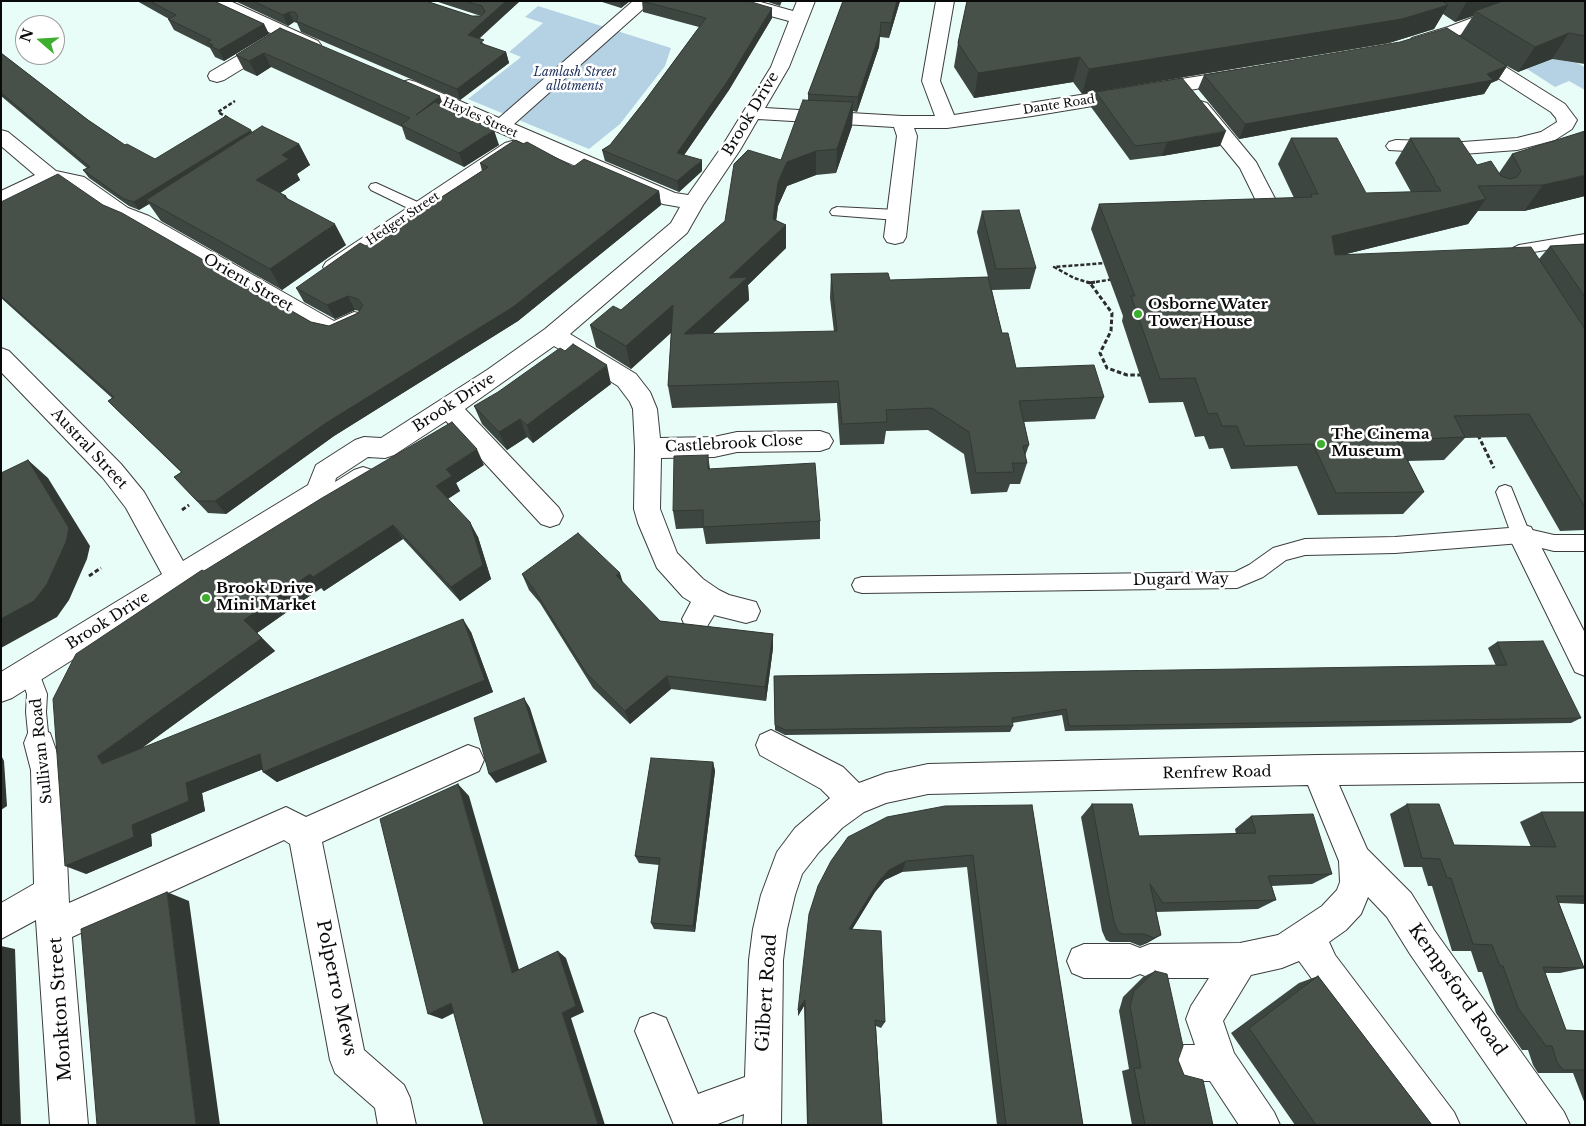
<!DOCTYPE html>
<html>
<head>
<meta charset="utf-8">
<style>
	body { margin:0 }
	#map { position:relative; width:1586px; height:1126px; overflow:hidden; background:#e8fdf7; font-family:"Libre Baskerville",serif }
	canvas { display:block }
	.frame { position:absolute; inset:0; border:2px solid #0a0a0a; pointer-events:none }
	.north { position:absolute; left:15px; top:15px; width:50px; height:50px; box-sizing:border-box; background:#fff; border:1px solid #9d9d9d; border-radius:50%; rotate:289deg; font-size:14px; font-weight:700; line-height:20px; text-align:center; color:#0a0a0a }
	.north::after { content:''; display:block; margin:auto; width:18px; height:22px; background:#3dae2d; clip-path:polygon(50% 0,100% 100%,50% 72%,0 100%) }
</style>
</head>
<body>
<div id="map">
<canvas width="1586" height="1126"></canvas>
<div class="frame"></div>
<div class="north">N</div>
</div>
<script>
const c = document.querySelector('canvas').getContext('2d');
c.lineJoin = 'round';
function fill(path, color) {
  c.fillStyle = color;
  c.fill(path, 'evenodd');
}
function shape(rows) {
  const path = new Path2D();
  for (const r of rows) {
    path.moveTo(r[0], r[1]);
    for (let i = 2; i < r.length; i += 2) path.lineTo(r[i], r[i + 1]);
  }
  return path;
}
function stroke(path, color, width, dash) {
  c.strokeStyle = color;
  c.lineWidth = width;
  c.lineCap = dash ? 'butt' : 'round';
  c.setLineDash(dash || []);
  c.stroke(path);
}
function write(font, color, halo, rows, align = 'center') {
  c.font = font + ' "Libre Baskerville",serif';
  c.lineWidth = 5;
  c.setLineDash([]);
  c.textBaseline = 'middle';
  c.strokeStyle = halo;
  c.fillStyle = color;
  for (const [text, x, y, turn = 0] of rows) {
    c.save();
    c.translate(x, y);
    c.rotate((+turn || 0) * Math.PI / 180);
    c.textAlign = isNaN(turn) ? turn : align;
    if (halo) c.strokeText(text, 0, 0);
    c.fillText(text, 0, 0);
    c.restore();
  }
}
fill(shape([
	[538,6,671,48,665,66,620,124,589,149,468,99,521,57,509,52,543,23,525,17],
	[1552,59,1577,63,1585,67,1585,90,1569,81,1555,87,1527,69]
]), '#b5d1e4');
const lane = shape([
	[376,183,424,205,426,208,424,211,419,213,414,211,371,190,369,187,371,184,376,183],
	[837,207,897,210,902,212,904,215,902,218,897,220,832,215,830,212,832,209,837,207],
	[1585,234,1585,244,1527,253,1524,255,1520,265,1515,266,1510,265,1507,261,1513,248,1519,245,1585,234],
	[1505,485,1511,487,1528,529,1554,535,1585,535,1585,551,1554,551,1521,543,1395,553,1305,555,1286,560,1263,577,1237,588,862,593,855,591,852,585,855,579,862,577,1235,572,1249,565,1273,548,1305,539,1395,537,1509,528,1496,492,1499,487,1505,485],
	[29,662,36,665,47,694,46,712,49,743,46,750,39,753,32,750,29,743,26,712,27,694,19,671,22,665,29,662]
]);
const street = shape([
	[207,1,230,1,318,41,321,45,318,49,312,50,306,49,209,5,207,1],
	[633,1,652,1,514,124,675,193,688,195,721,148,771,67,789,21,730,5,728,1,757,1,793,11,797,1,815,1,789,67,765,108,902,116,935,116,922,81,936,1,954,1,940,81,954,115,1238,70,1245,72,1247,76,1245,80,1238,82,1032,116,947,128,914,128,917,136,906,237,903,242,895,244,887,242,884,237,897,136,894,127,758,119,740,150,703,205,687,233,570,334,636,374,650,392,657,409,660,438,714,437,737,432,820,431,829,434,833,441,829,448,820,451,737,452,714,457,661,458,660,509,677,553,703,579,719,590,729,595,756,602,760,611,756,620,746,623,714,615,706,628,696,632,686,628,682,619,691,602,683,597,657,568,638,523,634,509,635,448,633,409,630,402,618,386,554,346,465,409,559,508,563,516,559,524,550,527,541,524,446,421,394,455,385,458,368,457,336,478,335,482,354,470,363,467,372,470,376,477,372,484,346,502,337,505,322,502,12,698,1,702,1,672,162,574,126,508,103,478,1,372,1,348,9,351,121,464,144,492,183,561,308,485,316,465,355,440,364,437,381,438,487,370,545,329,671,223,680,207,663,204,644,196,402,90,400,86,402,82,409,80,416,82,499,118,633,1],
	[1517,1,1542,1,1540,5,1460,35,1424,46,1418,47,1412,46,1409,42,1412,38,1448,27,1517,1],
	[272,38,278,39,281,43,278,47,224,80,217,82,210,80,208,76,210,72,266,39,272,38],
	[1471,48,1477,49,1565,104,1577,120,1572,129,1555,140,1517,150,1463,154,1389,150,1386,146,1389,142,1396,140,1463,142,1517,138,1541,132,1557,122,1556,118,1551,112,1465,57,1462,53,1465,49,1471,48],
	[1200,101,1207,103,1256,162,1283,214,1279,219,1272,221,1265,219,1240,168,1190,107,1193,103,1200,101],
	[1,130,8,132,56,171,84,177,128,208,149,216,334,321,354,312,362,314,366,320,362,326,345,336,337,338,320,334,133,226,114,218,70,187,51,183,1,207,1,191,35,175,1,146,1,130],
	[512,141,519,143,522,147,519,151,342,272,334,275,326,272,323,267,326,262,505,143,512,141],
	[1521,524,1531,527,1585,633,1585,676,1575,672,1508,535,1511,527,1521,524],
	[39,728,50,733,63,770,69,903,286,807,306,817,468,745,479,749,484,760,479,771,322,842,364,1050,404,1085,410,1098,416,1125,378,1125,375,1108,335,1073,330,1060,290,844,284,840,72,937,88,1125,50,1125,36,920,1,939,1,903,34,884,31,770,24,743,28,733,39,728],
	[771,730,843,767,859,783,886,773,928,764,1317,755,1585,752,1585,782,1339,785,1367,849,1411,893,1434,930,1564,1112,1570,1125,1528,1125,1410,954,1387,917,1368,897,1361,914,1346,930,1329,942,1335,955,1454,1112,1460,1125,1418,1125,1299,961,1282,968,1251,975,1223,1021,1234,1053,1274,1112,1280,1125,1239,1125,1210,1081,1184,1081,1171,1076,1166,1063,1171,1050,1184,1045,1195,1045,1186,1019,1191,1006,1209,978,1150,978,1140,974,1130,978,1084,978,1072,973,1067,961,1072,949,1084,944,1130,944,1140,948,1150,944,1240,943,1278,935,1322,906,1337,890,1340,882,1339,861,1308,785,928,794,886,803,864,812,842,828,819,852,802,874,795,895,787,929,783,960,781,1125,743,1125,744,1114,715,1125,674,1125,635,1031,640,1018,653,1013,666,1018,698,1094,745,1077,749,960,753,929,761,895,777,852,795,828,830,798,821,789,760,755,756,745,760,735,771,730]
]);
stroke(lane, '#3d3d3d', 2);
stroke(street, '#3d3d3d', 2);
stroke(shape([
	[228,118,218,112,235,101],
	[1090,283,1114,279],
	[1090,283,1074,278,1054,267,1106,263]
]), '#2c2c2c', 2.5, [4, 2]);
stroke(shape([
	[1087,282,1090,283],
	[1095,282,1090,283,1112,313,1111,331,1100,353,1107,368,1127,375,1143,375],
	[1478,435,1494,468],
	[182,510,189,505],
	[89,576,101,568]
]), '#2c2c2c', 3, [4.5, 2.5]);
fill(lane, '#fff');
fill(street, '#fff');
fill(shape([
	[137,1,214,1,264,24,269,34,224,61,215,57,210,48,174,30,168,19,169,19],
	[235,1,426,1,472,16,481,16,435,1,520,1,479,39,485,45,506,52,509,63,460,100,301,32,297,23,294,22,288,26],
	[599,1,630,1,621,8],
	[642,1,772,18,729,90,684,155,702,171,679,192,605,161,602,150,610,145,644,102,699,27,643,12],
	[765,1,782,1,780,6],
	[843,1,900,1,889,38,880,37,879,47,857,112,853,111,852,126,836,173,816,175,787,186,778,206,776,221,786,225,786,248,748,285,749,300,712,334,834,332,830,298,831,274,890,280,988,277,977,232,982,211,1036,268,1030,289,992,290,1002,333,1016,368,1104,397,1095,419,1024,422,1029,445,1025,456,1027,463,1020,484,1010,484,1007,492,971,494,964,454,928,430,886,431,884,444,840,445,837,403,672,408,668,386,671,333,631,369,596,347,590,325,621,310,725,221,781,160,808,100,808,94],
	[967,1,1585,1,1585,64,1552,59,1518,72,1507,66,1498,80,1491,83,1484,94,1239,139,1198,89,1204,75,1460,36,1473,16,1455,22,1443,14,1434,29,1389,43,1082,94,1073,82,974,98,954,67,958,43],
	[280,28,443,106,499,145,464,167,406,139,402,127,271,67,257,76,244,70,236,55],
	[1,53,88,120,125,145,155,159,253,132,299,144,310,165,297,174,300,180,280,193,286,196,288,199,346,245,282,290,161,221,149,204,139,210,129,206,89,178,83,170,87,168,1,96],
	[1096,92,1220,146,1162,156,1130,160,1091,107],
	[1291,138,1366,193,1411,192,1395,163,1410,138,1477,165,1499,173,1512,154,1585,196,1524,211,1478,211,1468,224,1346,254,1539,259,1550,246,1585,244,1585,530,1560,531,1506,437,1465,438,1444,460,1408,461,1424,492,1403,514,1318,515,1297,466,1231,469,1223,448,1209,449,1204,436,1195,437,1183,402,1149,403,1122,321,1123,316,1091,229,1099,204,1294,198,1278,164],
	[480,163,573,167,659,191,661,205,518,321,334,436,226,514,208,513,174,477,181,472,121,414,108,401,112,398,1,298,1,202,103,205,311,322,329,326,358,313,359,311,355,310,335,319,304,302,296,288,366,246,482,171],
	[611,384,533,443,527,437,507,450,482,424,474,406],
	[708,455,710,469,820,521,820,539,706,544,703,528,676,529,673,511],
	[484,465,456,483,460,491,448,499,478,537,491,579,460,601,403,539,324,591,321,588,257,633,275,651,140,749,471,632,493,692,277,782,263,772,263,769,202,793,205,811,151,834,152,846,86,874,204,571],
	[522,574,623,583,660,621,773,634,773,648,766,701,671,689,630,724,593,688,540,603,529,590],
	[1497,642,1581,718,1571,723,1065,731,1062,715,1012,723,1013,726,1010,732,785,735,775,730,774,676,1496,666,1488,648],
	[713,762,715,771,695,932,654,929,651,923,659,865,639,863,635,856],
	[1092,804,1139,836,1236,834,1235,829,1251,816,1332,874,1312,884,1272,886,1276,900,1258,909,1156,912,1161,935,1147,943,1140,946,1130,942,1110,942,1106,940,1102,931,1081,817],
	[1407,804,1454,845,1531,847,1520,822,1541,812,1585,812,1585,904,1559,903,1584,968,1560,973,1545,973,1566,1030,1585,1031,1585,1104,1573,1073,1538,1073,1533,1065,1528,1050,1522,1050,1496,1013,1482,972,1478,972,1471,951,1452,951,1432,886,1428,886,1422,867,1404,867,1390,814],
	[1032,805,1083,1125,997,1125,967,867,902,872,885,880,875,892,852,929,885,1022,881,1028,876,1026,882,1125,807,1125,804,1006,798,1016,798,1010,818,886],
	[1155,971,1178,1060,1184,1075,1213,1125,1132,1125,1122,1071,1129,1069,1119,1011,1123,997,1143,977],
	[1318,976,1432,1125,1295,1125,1231,1033,1299,983]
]), '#3d4640');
fill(shape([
	[506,1,520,1,471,45,468,35],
	[620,1,630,1,621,8],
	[897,1,900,1,889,38,891,23],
	[1467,1,1514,1,1475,11,1473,16,1455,22],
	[1448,5,1434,29,1389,43,1082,94,1089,69],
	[772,8,772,18,729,90,678,164,677,153],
	[289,12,294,22,288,26,283,15],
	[264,24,269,34,224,61,219,50],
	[880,33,879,47,857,112,858,97],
	[1569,33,1552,59,1518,72,1535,47],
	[506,52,509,63,460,100,457,89],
	[264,53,271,67,257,76,249,61],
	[1080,57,1073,82,974,98,978,73],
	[1507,66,1498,80,1491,83,1484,94,1239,139,1245,124,1487,74],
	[440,96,445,111,416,115],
	[853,102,852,126,836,173,837,149],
	[251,130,255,137,146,200,149,204,139,210,134,202],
	[494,130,499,145,464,167,459,153],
	[1226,131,1220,146,1162,156,1167,142],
	[299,144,310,165,297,174,300,180,268,201,256,180,282,155],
	[816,151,816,175,787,186,778,206,774,236,786,225,786,248,748,285,749,300,687,357,684,334,729,278,773,219,778,182,787,162],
	[702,160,702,171,679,192,677,181],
	[1585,175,1585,196,1524,211,1543,185],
	[659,191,661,205,518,321,334,436,226,514,215,501,326,423],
	[1486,199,1468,224,1318,261,1332,236],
	[335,224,346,245,282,290,270,269],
	[348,296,355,310,335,319,327,305],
	[673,305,676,328,631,369,626,346],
	[607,365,611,384,533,443,527,425],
	[520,419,527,437,507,450,499,432],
	[477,449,484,465,456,483,460,491,444,501,436,486,446,469],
	[28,460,48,478,90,546,87,559,69,600,57,617,1,648,1,619],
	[470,522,478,537,491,579,460,601,451,587],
	[393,525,403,539,324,591,313,577],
	[620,573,625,589,616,575],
	[310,574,321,588,257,633,244,620],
	[463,619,471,632,493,692,277,782,263,772],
	[773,634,773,648,766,701,765,687],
	[262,638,275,651,116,767,102,764,97,756],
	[667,676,671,689,630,724,625,711],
	[524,698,530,708,547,762,496,783,489,774],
	[260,754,274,765,202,793,205,811,151,834,152,846,86,874,65,866,132,825,186,783],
	[1,755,4,761,7,806,1,810],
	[713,762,715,771,695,932,693,926],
	[458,784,469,796,522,980,512,973],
	[906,861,902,872,885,880,875,892,847,938,849,929,879,881,889,870],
	[167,892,189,901,220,1125,196,1125],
	[1161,935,1147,943,1140,946,1154,938],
	[1,946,15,949,21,1125,1,1125],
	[558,951,566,958,584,1012,571,1018,605,1125,598,1125,562,1013],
	[805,1000,804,1006,798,1016,798,1010],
	[451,1003,464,1008,442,1019,428,1014]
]), '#323934');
const building = shape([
	[150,1,214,1,264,24,219,50,210,46,213,45,207,42,211,40,168,19,176,15,150,1],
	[253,1,426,1,472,16,481,16,485,12,482,6,465,1,506,1,468,35,484,40,480,43,506,52,457,89,296,21,298,16,295,12,289,12,283,15,253,1],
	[642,1,748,1,772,8,729,79,677,153,702,160,677,181,602,150,610,145,644,102,706,18,642,1],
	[843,1,897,1,891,23,881,22,880,33,858,97,808,94,843,1],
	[967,1,1442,1,1448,5,1402,19,1089,69,1080,57,978,73,958,43,967,1],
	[1503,1,1585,1,1585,36,1569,33,1535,47,1475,11,1503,1],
	[280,28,440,96,416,115,435,102,494,130,459,153,401,125,410,118,264,53,249,61,236,55,280,28],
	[1447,28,1507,66,1487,74,1493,80,1245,124,1204,75,1400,42,1447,28],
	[1,53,88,120,125,145,127,144,155,159,226,116,251,130,134,202,124,199,83,170,90,167,1,93,1,53],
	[1182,78,1226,131,1167,142,1135,146,1096,92,1182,78],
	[803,100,853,102,837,149,816,151,787,162,778,182,773,219,786,225,729,278,748,277,684,334,837,331,831,274,888,273,890,280,988,277,1002,333,1008,333,1016,368,1094,365,1104,397,1019,401,1029,445,1023,446,1027,463,1012,463,1014,472,976,473,969,432,932,408,886,410,887,422,842,424,838,381,668,386,673,305,626,346,590,325,613,306,621,310,725,221,734,164,748,150,781,160,803,100],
	[262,126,299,144,282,155,289,159,256,180,286,196,284,197,335,224,270,269,146,200,262,126],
	[1585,131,1585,175,1543,185,1478,186,1486,199,1332,236,1335,255,1531,247,1585,329,1585,507,1529,414,1454,416,1465,437,1397,440,1424,492,1336,493,1313,444,1245,446,1237,426,1222,426,1217,413,1208,414,1195,378,1160,379,1131,296,1135,296,1099,204,1312,197,1311,194,1318,194,1291,138,1337,138,1366,193,1441,191,1438,186,1436,186,1434,179,1410,138,1459,138,1477,165,1491,161,1501,176,1510,179,1517,177,1521,171,1512,154,1585,131],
	[515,140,523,144,527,142,573,167,584,159,659,191,513,307,326,423,215,501,197,501,174,477,182,472,108,401,114,397,1,296,1,202,58,174,103,205,122,213,311,322,329,326,358,313,363,305,358,299,348,296,327,305,296,288,360,243,366,246,488,167,480,163,515,140],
	[1019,210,1036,268,996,269,982,211,1019,210],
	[1585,244,1585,297,1550,246,1585,244],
	[573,344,607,365,527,425,520,419,499,432,474,406,498,392,560,348,565,351,573,344],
	[452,422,477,449,446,469,452,476,436,486,470,522,483,565,451,587,393,525,313,577,310,574,244,620,262,638,97,756,102,764,463,619,485,680,263,772,260,754,186,783,189,801,132,825,134,837,65,866,53,699,76,654,202,570,204,571,322,498,452,422],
	[708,455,708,469,815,463,820,521,703,527,703,510,673,511,674,456,708,455],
	[28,460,69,528,66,542,47,584,34,601,1,619,1,473,28,460],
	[578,533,620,573,616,575,660,621,773,634,765,687,667,676,625,711,587,674,533,588,522,574,578,533],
	[1543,641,1581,718,1069,726,1066,709,1012,718,1013,726,785,730,775,725,774,676,1507,665,1497,642,1543,641],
	[524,698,541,753,489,774,474,718,524,698],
	[651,758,713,762,693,926,651,923,660,858,635,856,651,758],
	[458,784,512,973,558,951,576,1006,562,1013,598,1125,484,1125,451,1003,428,1014,380,819,458,784],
	[1092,804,1132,804,1139,836,1256,833,1251,816,1313,814,1332,874,1268,876,1276,900,1163,903,1150,884,1161,935,1154,938,1144,934,1122,934,1118,931,1114,922,1092,804],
	[1407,804,1439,804,1454,845,1556,847,1541,812,1585,812,1585,896,1556,896,1584,968,1543,967,1566,1030,1585,1031,1585,1070,1563,1070,1557,1062,1552,1046,1546,1046,1518,1008,1503,966,1500,966,1492,945,1473,944,1451,878,1447,878,1440,859,1422,858,1407,804],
	[1032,805,1083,1125,1006,1125,973,855,906,861,889,870,879,881,849,929,881,931,885,1022,875,1020,882,1125,808,1125,805,1000,798,1010,809,914,818,886,831,861,848,837,887,817,945,806,1032,805],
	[167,892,196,1125,97,1125,81,929,167,892],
	[1155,971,1167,974,1183,1046,1178,1060,1184,1075,1203,1080,1213,1125,1145,1125,1134,1068,1141,1068,1130,1006,1134,991,1155,971],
	[1318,976,1432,1125,1316,1125,1249,1028,1318,976]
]);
fill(building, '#47514a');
stroke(building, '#323934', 1);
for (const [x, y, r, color] of [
	[1138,314,5,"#3dae2d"],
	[1321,444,5,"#3dae2d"],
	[206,598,5,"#3dae2d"]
]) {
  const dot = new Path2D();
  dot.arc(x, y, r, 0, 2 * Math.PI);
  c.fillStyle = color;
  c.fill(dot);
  stroke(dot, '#fff', 2);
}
write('italic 12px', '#20315b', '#fff', [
	["Lamlash Street",575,73],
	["allotments",575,87]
]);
write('12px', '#0a0a0a', '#fff', [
	["Dante Road",1059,105,-9],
	["Hayles Street",480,118,24],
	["Hedger Street",403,219,-34]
]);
write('15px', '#0a0a0a', '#fff', [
	["Brook Drive",751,114,-59],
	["Orient Street",248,283,30],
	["Brook Drive",454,403,-33],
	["Castlebrook Close",734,444,-3],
	["Austral Street",89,449,47],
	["Dugard Way",1181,580,-1],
	["Brook Drive",108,621,-32],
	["Sullivan Road",42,751,-96],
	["Renfrew Road",1217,773,-1]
]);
write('bold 15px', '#0a0a0a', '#fff', [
	["Osborne Water",1148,305],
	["Tower House",1148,322],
	["The Cinema",1331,435],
	["Museum",1331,452],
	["Brook Drive",216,589],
	["Mini Market",216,606]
], 'left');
write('18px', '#0a0a0a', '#fff', [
	["Polperro Mews",336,988,78],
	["Kempsford Road",1457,990,55],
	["Gilbert Road",767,993,-86],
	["Monkton Street",61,1009,-94]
]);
</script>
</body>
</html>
